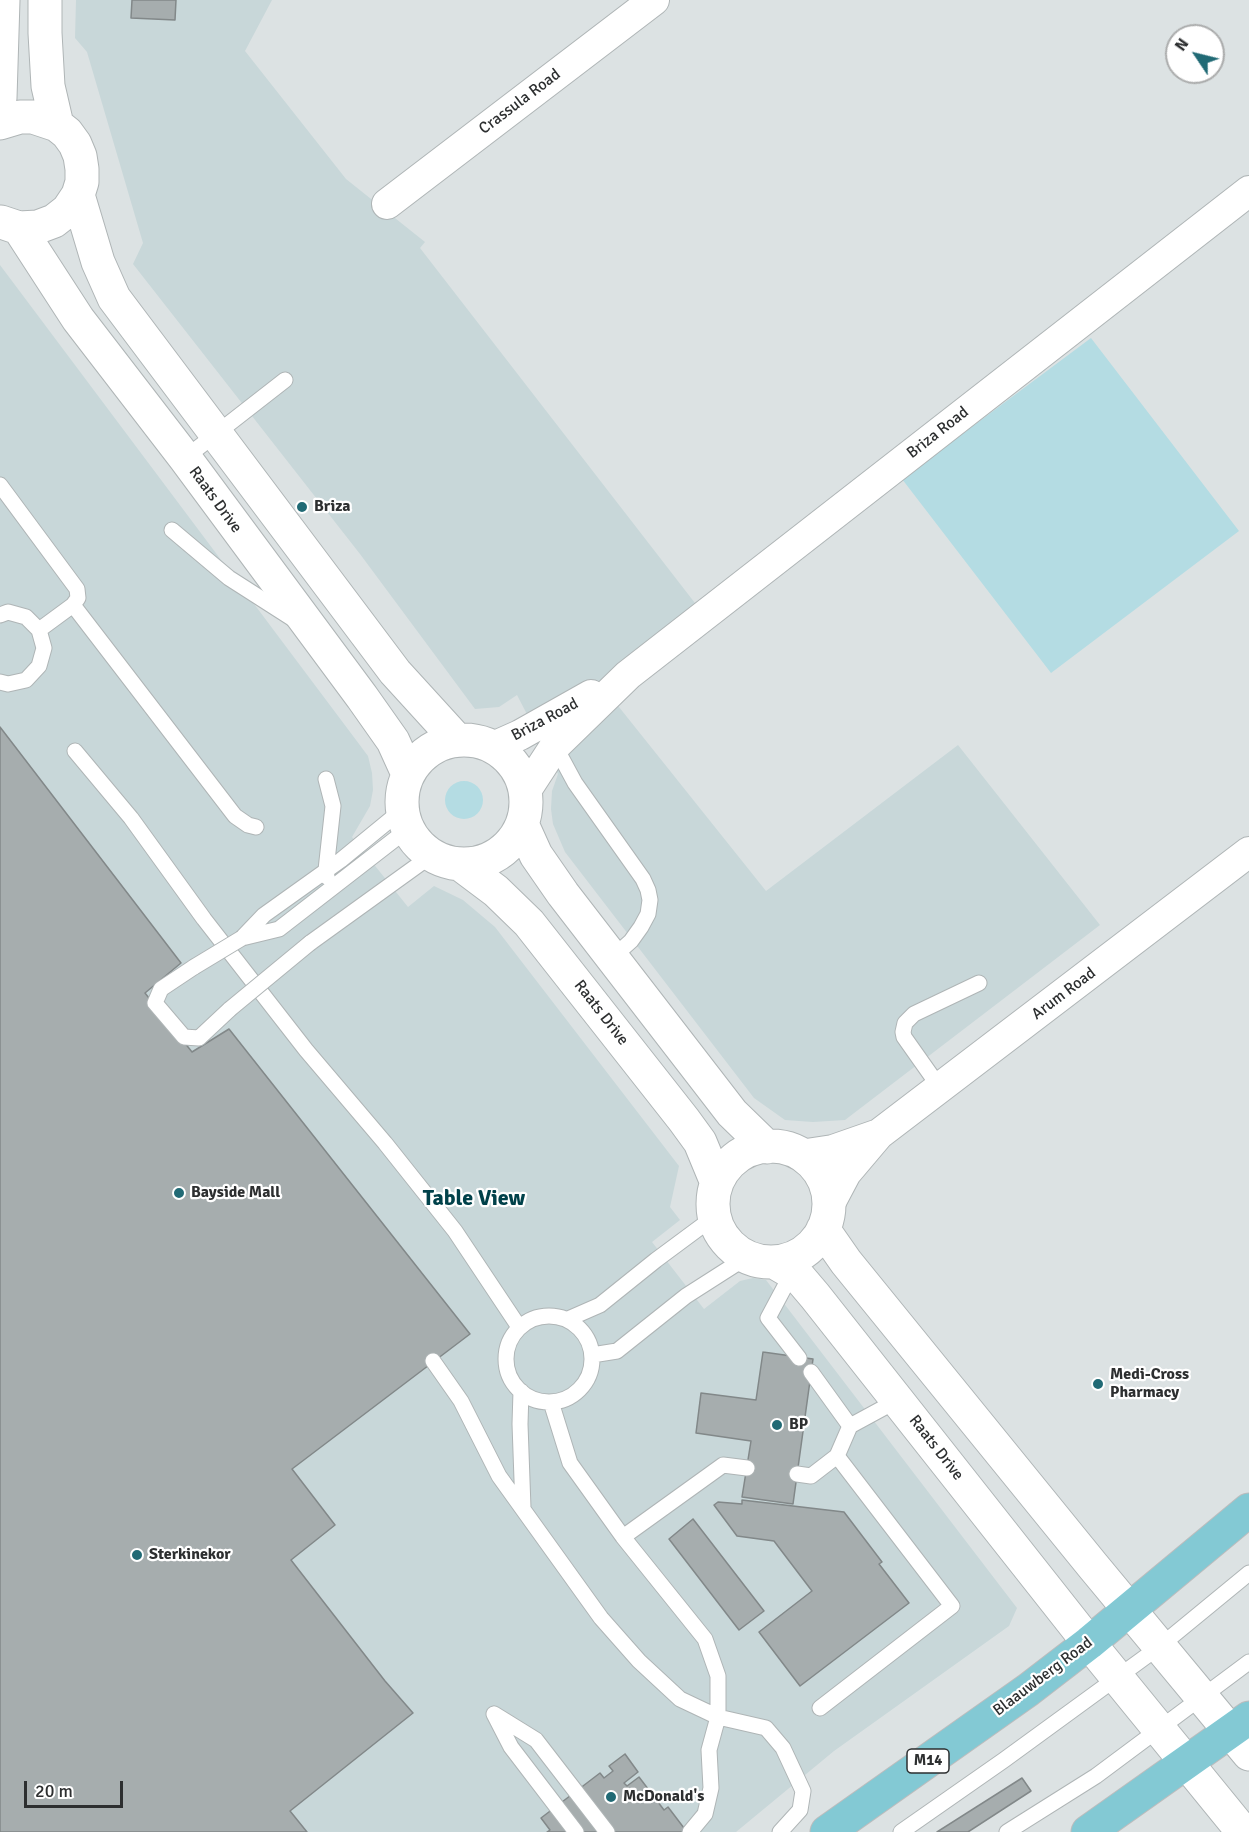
<!DOCTYPE html>
<html>
<head>
<meta charset="utf-8">
<style>
	body { margin:0 }
	#map { position:relative; width:1249px; height:1832px; overflow:hidden; background:#dce2e3; font-family:Signika,sans-serif }
	canvas { display:block }
	.north { position:absolute; left:1165px; top:24px; width:60px; height:60px; box-sizing:border-box; background:#fff; border:2px solid #abacac; border-radius:50%; rotate:305deg; font-size:16px; font-weight:700; line-height:24px; text-align:center; color:#2d2f30 }
	.north::after { content:''; display:block; margin:auto; width:21px; height:27px; background:#216a75; clip-path:polygon(50% 0,100% 100%,50% 72%,0 100%) }
	.scale { position:absolute; left:24px; top:1781px; width:99px; height:27px; box-sizing:border-box; border:3px solid #2d2f30; border-top:0; padding-left:8px; font-size:18px; line-height:21px; white-space:nowrap; color:#2d2f30; -webkit-text-stroke:4px #fff; paint-order:stroke }
</style>
</head>
<body>
<div id="map">
<canvas width="1249" height="1832"></canvas>
<div class="north">N</div>
<div class="scale">20 m</div>
</div>
<script>
const c = document.querySelector('canvas').getContext('2d');
c.lineJoin = 'round';
function fill(path, color) {
  c.fillStyle = color;
  c.fill(path, 'evenodd');
}
function shape(rows) {
  const path = new Path2D();
  for (const r of rows) {
    if (r.length === 3) {
      path.moveTo(r[0] + r[2], r[1]);
      path.arc(r[0], r[1], r[2], 0, 2 * Math.PI);
      continue;
    }
    path.moveTo(r[0], r[1]);
    for (let i = 2; i < r.length; i += 2) path.lineTo(r[i], r[i + 1]);
  }
  return path;
}
function stroke(path, color, width, dash) {
  c.strokeStyle = color;
  c.lineWidth = width;
  c.lineCap = dash ? 'butt' : 'round';
  c.setLineDash(dash || []);
  c.stroke(path);
}
function write(font, color, halo, rows, align = 'center') {
  c.font = font + ' Signika,sans-serif';
  c.lineWidth = 4.5;
  c.setLineDash([]);
  c.textBaseline = 'middle';
  c.strokeStyle = halo;
  c.fillStyle = color;
  for (const [text, x, y, turn = 0] of rows) {
    c.save();
    c.translate(x, y);
    c.rotate((+turn || 0) * Math.PI / 180);
    c.textAlign = isNaN(turn) ? turn : align;
    if (halo) c.strokeText(text, 0, 0);
    c.fillText(text, 0, 0);
    c.restore();
  }
}
fill(shape([
	[76,0,272,0,245,51,346,179,425,242,420,248,705,616,607,692,766,891,958,745,1100,925,845,1120,813,1122,785,1120,754,1098,565,852,553,824,551,809,552,791,558,774,517,695,499,707,475,709,360,554,133,264,143,243,87,52,75,38],
	[0,265,368,756,372,773,373,790,370,806,352,837,408,907,434,886,463,900,495,927,679,1166,670,1207,680,1220,652,1242,704,1309,740,1281,753,1278,766,1280,1017,1608,1009,1626,834,1751,736,1832,0,1832]
]), '#c8d7d9');
fill(shape([
	[1091,338,1239,531,1051,673,902,479],
	[464,800,19]
]), '#b4dce3');
const building = shape([
	[132,0,176,0,175,20,131,18,132,0],
	[0,727,181,963,145,993,192,1052,229,1029,470,1334,292,1469,335,1525,291,1560,385,1681,413,1713,290,1811,307,1832,0,1832,0,727],
	[763,1352,813,1359,793,1504,742,1497,751,1441,696,1433,701,1393,756,1400,763,1352],
	[742,1500,844,1512,882,1562,879,1564,909,1603,800,1686,759,1632,812,1591,774,1541,737,1536,714,1505,718,1502,742,1504,742,1500],
	[693,1519,764,1611,739,1630,669,1539,693,1519],
	[625,1754,638,1772,624,1783,627,1786,639,1777,664,1810,668,1807,687,1832,547,1832,550,1830,541,1818,600,1773,604,1778,613,1771,609,1766,625,1754],
	[1022,1778,1031,1791,968,1832,937,1832,1022,1778]
]);
fill(building, '#a6adae');
stroke(building, '#828889', 1.5);
const lane = shape([
	[185,458,285,380],
	[0,485,77,589,78,598,73,605,39,630],
	[172,530,229,578,293,619],
	[73,605,235,816,248,825,256,827],
	[0,615,8,612,26,617,39,630,44,648,39,666,26,680,8,684,0,682],
	[555,746,575,783,643,879,648,890,650,900,648,914,641,927,631,941,612,958],
	[75,751,131,818,204,919,306,1050,385,1143,455,1231,519,1327],
	[326,779,333,806,326,870,327,877],
	[242,938,264,915,341,860,402,810],
	[242,938,279,929,408,829],
	[310,943,432,855],
	[194,967,161,989,155,1003,184,1037,199,1038,230,1009],
	[940,1088,904,1037,903,1032,905,1023,914,1014,979,983],
	[792,1273,768,1318,799,1358],
	[549,1359,43],
	[568,1319,600,1305,656,1260,714,1217],
	[592,1355,617,1351,686,1296,747,1257],
	[433,1361,461,1401,499,1476,601,1618,639,1661,680,1699,718,1717,766,1728,783,1748,803,1791,800,1810,780,1832],
	[811,1372,850,1426],
	[521,1391,520,1424,523,1508],
	[551,1402,570,1463,623,1537,705,1639,718,1676,718,1717,709,1750,711,1788,705,1814,690,1832],
	[797,1474,811,1476,837,1456],
	[623,1537,723,1465,747,1468],
	[820,1708,952,1606,837,1456,850,1426,898,1400],
	[494,1714,536,1740,607,1832],
	[494,1714,511,1747,576,1832],
	[901,1832,1004,1760,1159,1647,1249,1573],
	[1007,1832,1096,1776,1249,1662]
]);
const street = shape([
	[387,204,654,0],
	[493,747,520,735,591,695],
	[525,792,555,746,628,675,1249,191],
	[800,1155,833,1150,876,1135],
	[828,1207,846,1173,879,1134,1249,852]
]);
const secondary = shape([
	[45,0,45,33,48,86,57,125],
	[0,98,3,0],
	[0,123,20,117,33,117,57,125,67,133,75,144,80,156,82,169,82,182,78,195,68,210,54,221,38,227,19,228,1,222],
	[78,195,98,262,114,298,395,672,457,740],
	[19,228,78,319,185,458,362,697,393,741,408,774],
	[464,802,62],
	[522,824,536,855,563,894,732,1113,767,1147],
	[460,864,496,891,529,923,684,1120,700,1142,717,1183],
	[771,1204,58],
	[823,1229,846,1262,1093,1566,1249,1754],
	[774,1262,798,1276,815,1296,1089,1643,1243,1832]
]);
const primary = shape([
	[827,1832,1028,1690,1089,1643,1249,1510],
	[1088,1832,1249,1718]
]);
stroke(lane, '#afb5b6', 17);
stroke(street, '#afb5b6', 32);
stroke(secondary, '#afb5b6', 35);
stroke(primary, '#bcbcbd', 35);
stroke(lane, '#fff', 15);
stroke(street, '#fff', 30);
stroke(secondary, '#fff', 33);
stroke(primary, '#83c9d4', 33);
const laneBridge = shape([
	[194,967,242,938],
	[230,1009,310,943]
]);
stroke(laneBridge, '#afb5b6', 17, []);
stroke(laneBridge, '#fff', 15);
for (const [x, y, r, color] of [
	[302,507,6,"#216a75"],
	[179,1193,6,"#216a75"],
	[1098,1384,6,"#216a75"],
	[777,1425,6,"#216a75"],
	[137,1555,6,"#216a75"],
	[611,1797,6,"#216a75"]
]) {
  const dot = new Path2D();
  dot.arc(x, y, r, 0, 2 * Math.PI);
  c.fillStyle = color;
  c.fill(dot);
  stroke(dot, '#fff', 2);
}
for (const [x, y, w] of [
	[928,1761,42]
]) {
  const box = new Path2D();
  box.roundRect(x - w / 2, y - 12, w, 24, 4.5);
  c.fillStyle = '#fff';
  c.fill(box);
  stroke(box, '#2d2f30', 1.5);
}
write('bold 15px', '#2d2f30', null, [
	["M14",928,1761]
]);
write('16px', '#2d2f30', '#fff', [
	["Crassula Road",520,102,-37],
	["Briza Road",938,433,-38],
	["Raats Drive",215,500,54],
	["Briza Road",545,720,-28],
	["Arum Road",1064,994,-37],
	["Raats Drive",601,1013,52],
	["Raats Drive",936,1448,52],
	["Blaauwberg Road",1043,1677,-37]
]);
write('bold 16px', '#2d2f30', '#fff', [
	["Briza",314,507],
	["Bayside Mall",191,1193],
	["Medi-Cross",1110,1375],
	["Pharmacy",1110,1393],
	["BP",789,1425],
	["Sterkinekor",149,1555],
	["McDonald's",623,1797]
], 'left');
write('bold 22px', '#00414a', '#fff', [
	["Table View",474,1199]
]);
</script>
</body>
</html>
